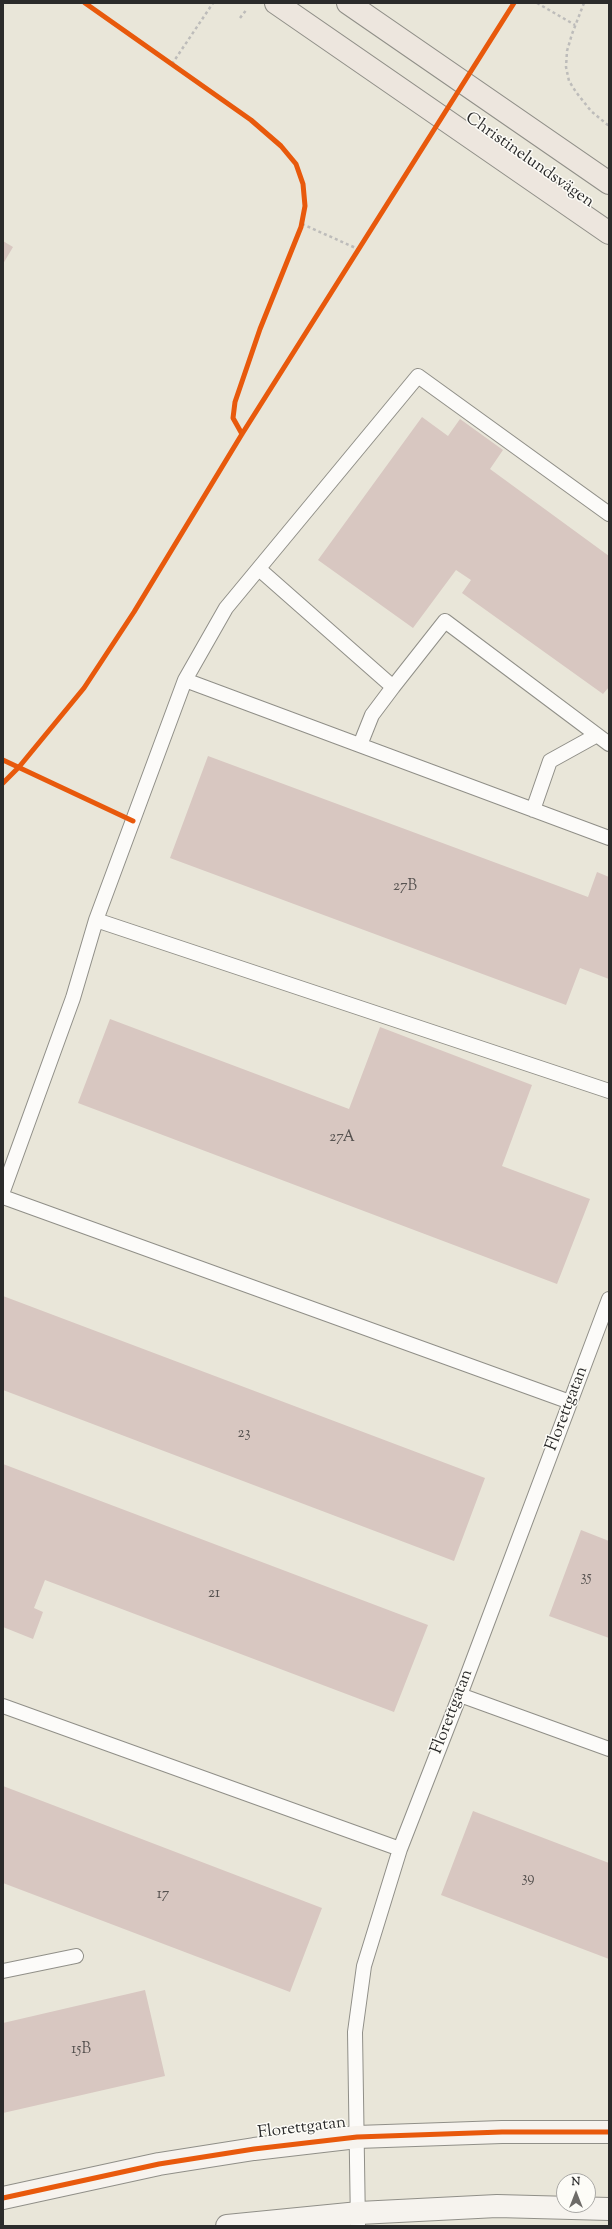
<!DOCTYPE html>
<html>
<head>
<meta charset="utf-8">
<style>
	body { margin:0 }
	#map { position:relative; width:612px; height:2229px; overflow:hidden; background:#e9e6d9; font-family:"Sorts Mill Goudy",serif }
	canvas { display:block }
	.frame { position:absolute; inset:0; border:4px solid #2b2b2b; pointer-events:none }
	.north { position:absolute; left:556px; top:2173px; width:40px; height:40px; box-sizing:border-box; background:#fdfcf7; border:1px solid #a9a8a5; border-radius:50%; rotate:0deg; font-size:11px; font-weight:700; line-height:16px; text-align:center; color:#2b2b2b }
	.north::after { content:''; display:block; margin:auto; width:14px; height:18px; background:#6e6c68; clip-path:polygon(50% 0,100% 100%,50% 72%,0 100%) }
</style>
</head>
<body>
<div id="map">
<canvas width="612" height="2229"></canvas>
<div class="frame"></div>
<div class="north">N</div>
</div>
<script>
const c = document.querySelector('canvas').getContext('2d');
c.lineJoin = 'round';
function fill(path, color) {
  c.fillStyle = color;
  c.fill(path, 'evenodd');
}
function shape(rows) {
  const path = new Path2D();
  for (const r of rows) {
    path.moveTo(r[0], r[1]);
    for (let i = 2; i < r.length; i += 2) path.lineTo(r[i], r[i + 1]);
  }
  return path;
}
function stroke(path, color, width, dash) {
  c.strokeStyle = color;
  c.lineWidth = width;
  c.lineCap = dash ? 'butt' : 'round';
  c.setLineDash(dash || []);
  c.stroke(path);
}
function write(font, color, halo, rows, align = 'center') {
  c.font = font + ' "Sorts Mill Goudy",serif';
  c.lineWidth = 3;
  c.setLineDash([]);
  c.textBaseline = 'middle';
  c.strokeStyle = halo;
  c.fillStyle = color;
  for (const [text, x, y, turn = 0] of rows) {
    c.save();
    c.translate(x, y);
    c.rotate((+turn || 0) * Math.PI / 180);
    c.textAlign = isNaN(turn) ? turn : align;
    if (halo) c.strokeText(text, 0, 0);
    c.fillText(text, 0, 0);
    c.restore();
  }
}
fill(shape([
	[3,241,13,247,3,264],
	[422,417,448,436,460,419,503,450,490,469,609,556,609,687,603,694,462,593,471,580,456,570,413,628,318,560],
	[208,756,588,897,597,872,609,877,609,979,580,968,566,1005,170,858],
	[110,1019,349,1109,380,1027,532,1085,502,1166,590,1199,557,1284,78,1103],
	[3,1296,485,1478,454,1561,3,1390],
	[3,1464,428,1625,394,1712,45,1580,34,1608,43,1612,33,1639,3,1627],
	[581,1530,609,1541,609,1638,549,1616],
	[3,1786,322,1908,290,1992,3,1883],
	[473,1811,609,1863,609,1959,441,1895],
	[145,1990,165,2076,3,2113,3,2023]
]), '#d8c7c1');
const lane = shape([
	[259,569,393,687,445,621,609,744],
	[185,680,226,608,418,376,609,514],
	[360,745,372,715,393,687],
	[533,810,550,761,597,735],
	[96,920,609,1091],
	[3,1191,73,998,96,920,185,680,609,838],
	[3,1197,570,1402],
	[460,1695,609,1749],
	[3,1706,400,1849],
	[3,1971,76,1956],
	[358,2226,355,2032,364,1966,400,1849,460,1695,609,1299]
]);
const secondary = shape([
	[3,2198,159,2164,254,2149,357,2137,502,2132,609,2132],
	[227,2226,359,2213,497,2206,609,2209]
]);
const primary = shape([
	[276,3,609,233],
	[348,3,609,183]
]);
stroke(lane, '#908f88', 16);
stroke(secondary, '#908f88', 24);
stroke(primary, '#908f88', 24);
stroke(shape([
	[537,3,575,25],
	[584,3,572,34,567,51,566,67,569,81,576,92,591,111,609,126],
	[240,18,247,9],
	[172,64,213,3],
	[302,224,358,249]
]), '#bdbcba', 2.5, [3, 3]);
stroke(lane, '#fcfbf9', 14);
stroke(secondary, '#f6f3ee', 22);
stroke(primary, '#ede6de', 22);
stroke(shape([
	[85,3,251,120,281,146,296,164,303,184,305,206,301,227,260,329,235,402,233,418,242,434],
	[3,760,133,821],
	[3,783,19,767,84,688,134,612,242,434,514,3],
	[3,2198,159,2164,254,2149,357,2137,502,2132,609,2132]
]), '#e8590c', 5);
write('15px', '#565250', null, [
	["27B",405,887],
	["27A",342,1138],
	["23",244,1434],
	["35",586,1578],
	["21",214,1594],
	["39",528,1879],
	["17",163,1895],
	["15B",81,2050]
]);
write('17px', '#2b2b2b', '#fdfcf7', [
	["Christinelundsvägen",529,161,35],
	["Florettgatan",568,1409,-69],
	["Florettgatan",453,1712,-69],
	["Florettgatan",302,2129,-7]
]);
</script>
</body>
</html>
